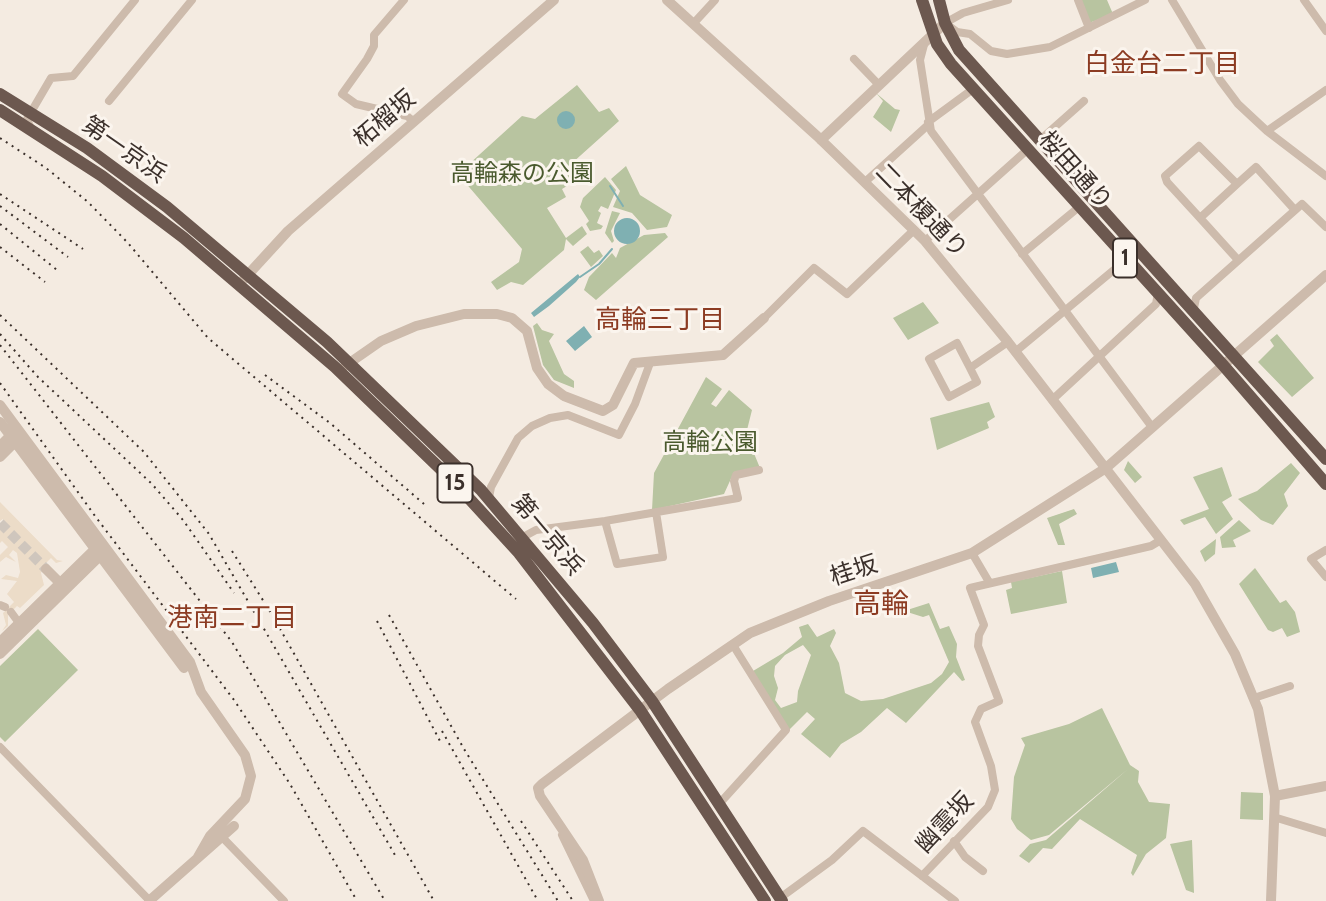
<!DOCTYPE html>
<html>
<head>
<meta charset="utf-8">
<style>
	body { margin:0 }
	canvas { display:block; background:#f4ebe1 }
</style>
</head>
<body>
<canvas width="1326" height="901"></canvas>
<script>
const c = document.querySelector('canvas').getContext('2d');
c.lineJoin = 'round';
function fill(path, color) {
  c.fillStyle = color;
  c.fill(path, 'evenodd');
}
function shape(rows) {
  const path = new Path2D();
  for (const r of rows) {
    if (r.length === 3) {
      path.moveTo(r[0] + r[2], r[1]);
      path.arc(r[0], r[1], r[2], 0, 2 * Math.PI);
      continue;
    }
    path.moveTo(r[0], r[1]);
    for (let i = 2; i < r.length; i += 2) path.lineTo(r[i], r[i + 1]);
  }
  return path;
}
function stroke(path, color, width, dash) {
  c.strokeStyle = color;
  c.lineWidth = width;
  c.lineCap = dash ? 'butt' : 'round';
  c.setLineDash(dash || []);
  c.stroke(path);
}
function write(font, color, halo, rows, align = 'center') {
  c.font = font + ' Cabin,"Noto Sans JP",sans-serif';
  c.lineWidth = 6;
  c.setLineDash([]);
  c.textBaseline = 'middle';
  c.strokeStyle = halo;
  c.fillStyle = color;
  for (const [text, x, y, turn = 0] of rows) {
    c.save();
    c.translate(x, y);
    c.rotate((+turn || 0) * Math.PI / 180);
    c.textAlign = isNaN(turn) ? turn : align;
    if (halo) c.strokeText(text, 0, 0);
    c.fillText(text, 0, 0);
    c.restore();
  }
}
fill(shape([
	[1080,0,1107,0,1113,14,1089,23],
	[577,85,599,112,609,108,619,121,571,164,575,170,571,173,572,183,562,189,566,197,547,208,566,238,582,226,587,234,573,246,566,239,564,250,523,285,511,282,497,290,491,282,519,262,522,249,458,174,522,116,535,119],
	[876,93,895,109,900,110,891,132,873,117,883,101],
	[626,166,640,195,672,215,667,227,647,230,632,213,613,207,620,191,611,179],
	[605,177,616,190,608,209,601,206,598,211,601,213,597,223,603,226,601,229,590,231,586,224,589,221,580,207,583,198],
	[612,211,620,213,611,231,614,241,612,243,605,233],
	[665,233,668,237,596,300,584,290,589,277,612,253,616,258,620,248,644,235],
	[588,246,594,253,599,250,603,256,591,267,580,252],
	[923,302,939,323,908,340,893,318],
	[537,323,542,330,554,334,549,341,564,374,574,381,574,388,554,380,543,365,533,326],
	[1277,334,1314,378,1292,397,1258,362,1274,346,1270,340],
	[706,377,722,389,711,404,716,407,729,390,752,410,746,434,760,468,734,472,724,494,652,510,654,473],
	[989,402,995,417,987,422,989,428,937,450,930,418],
	[1128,461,1142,477,1135,483,1124,470],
	[1291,463,1300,473,1284,494,1288,506,1273,525,1261,520,1238,499,1257,491],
	[1222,467,1232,496,1222,502,1233,519,1216,534,1205,517,1184,525,1180,520,1209,509,1193,477],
	[1074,509,1077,514,1059,524,1065,545,1058,545,1047,518],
	[1239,520,1251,531,1233,540,1236,547,1222,548,1220,537],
	[1216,539,1215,554,1205,562,1200,551],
	[1255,568,1280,603,1286,600,1295,612,1300,632,1287,637,1282,628,1273,632,1268,630,1239,584],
	[1062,571,1067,603,1011,614,1006,590,1012,588,1011,582],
	[929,603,940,629,949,626,957,644,956,657,965,680,962,681,954,672,906,723,887,708,861,732,841,744,830,758,801,734,815,719,807,712,789,730,753,671,783,653,802,637,799,627,808,624,817,637,834,629,836,633,830,646,839,663,845,693,861,701,883,699,931,683,942,674,949,662,929,615,923,617,904,611],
	[803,645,811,655,798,691,797,702,781,708,775,700,778,688,774,676,775,666,785,655],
	[38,629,78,670,5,742,0,737,0,666],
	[1102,708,1130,765,1139,771,1138,782,1149,802,1170,804,1166,838,1146,854,1133,876,1131,873,1137,855,1080,819,1052,849,1043,848,1029,863,1019,856,1030,844,1046,840,1128,769,1049,835,1031,840,1017,829,1011,819,1014,777,1025,745,1021,738,1069,724],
	[1241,792,1263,793,1263,820,1240,819],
	[1192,840,1194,893,1186,890,1170,844]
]), '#b8c4a0');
fill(shape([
	[0,502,57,560,63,561,56,563,51,558,46,563,41,573,44,585,20,608,17,606,8,615,8,626,2,631,6,625,3,613,14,602,7,594,17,581,1,579,6,575,18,578,20,572,17,553,13,550,9,555,16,562,6,557,0,562,0,555,8,547,2,541,0,543,0,528,5,524,3,519,0,521]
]), '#ecdcc8');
fill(shape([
	[566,120,9],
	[627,231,13],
	[578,274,580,277,576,282,549,306,534,317,531,313],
	[584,326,592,337,575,351,566,341],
	[1116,562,1119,572,1093,578,1091,568]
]), '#7fb0b2');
stroke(shape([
	[610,186,623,206],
	[580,277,599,264,612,249]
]), '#7fb0b2', 2);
stroke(shape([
	[0,523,46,569]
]), '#cfc6bd', 10, [10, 5]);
stroke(shape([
	[404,0,374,35,374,46,367,59,342,94,356,104,407,116,413,121],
	[1008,0,963,13,945,23,957,32,970,34,991,51,1007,54,1050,47,1145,0],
	[1078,0,1089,28],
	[1172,0,1220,80,1238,104,1267,131,1326,176],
	[1304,0,1326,31],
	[693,24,715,0],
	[925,41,920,60,931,131,1152,427],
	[854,59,879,85],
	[109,101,192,0],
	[928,122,973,89],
	[31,129,27,119,51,78,73,76,135,0],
	[1267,131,1326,90],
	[1040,140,1084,101],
	[1199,146,1237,184,1200,218,1167,182,1165,176,1199,146],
	[865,182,928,125],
	[1237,184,1256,167,1294,209],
	[1200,218,1238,260],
	[925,241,1027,150],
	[1022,254,1079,207],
	[1194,308,1196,298,1302,204,1326,227],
	[764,318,814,268,847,294,914,230],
	[1015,352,1127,259],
	[970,368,957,343,929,359,949,397,977,382,970,368,1008,342],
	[1052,400,1156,304,1158,293],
	[489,498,491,487,518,438,532,426,550,418,568,415,619,435,635,404,650,363],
	[605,521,617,564,663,557,656,512],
	[523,537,536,530,605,521,738,498,734,481,736,475,759,470],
	[1326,550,1311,559,1326,577],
	[972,553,989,582],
	[0,605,5,607],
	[11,612,19,623],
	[1254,698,1290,686],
	[0,747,150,901],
	[720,803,786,730,733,645],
	[1277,818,1326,833],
	[562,835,594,901],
	[222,837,284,901],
	[954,841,965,857,983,871],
	[922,876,988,807,995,790,991,766,975,722,981,709,999,701,978,646,979,635,984,625,970,588,1151,546,1161,540],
	[780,898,832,860,863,831,955,901]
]), '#cdbbac', 8);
stroke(shape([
	[667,0,817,136,925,241,1008,342,1195,584,1235,654,1258,709,1275,796,1271,901],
	[821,140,945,23],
	[244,279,288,231,554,0],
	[345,366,381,341,416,326,464,314,497,314,512,318,527,331,537,368,548,384,564,396,603,411,613,405,634,363,723,355,764,318],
	[0,405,190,662,201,692,245,755,251,776,245,799,210,836,198,857],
	[0,422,184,668],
	[0,446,14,432],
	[0,457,14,443,16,437],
	[46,569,60,583],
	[0,642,97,547],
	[0,654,103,553],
	[1275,796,1326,786],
	[149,901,234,826],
	[599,901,583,860,540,796,538,788,542,784,668,689,750,633,829,601,972,553,1106,468,1326,275]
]), '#cdbbac', 10);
stroke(shape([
	[922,0,937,44,951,64,1223,365,1326,484],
	[939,0,945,23,959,50,1326,459],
	[0,94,87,148,167,207,327,342,481,490,593,623,652,701,782,901],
	[0,110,102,176,184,238,335,367,454,482,519,553,640,710,765,901]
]), '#6c584f', 12);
stroke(shape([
	[0,138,46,168,88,202,128,243,208,338,516,599],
	[0,194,83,249],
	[0,206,68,257],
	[0,224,57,270],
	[0,247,45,282],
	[0,315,144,452,209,534,395,855],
	[0,334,38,377,152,484,183,520,234,593],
	[0,345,232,642,385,901],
	[265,375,330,423,424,504],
	[0,383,95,516,234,700,290,784,357,901],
	[232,551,271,613,434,901],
	[389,615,464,749,558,901],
	[377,621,441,743],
	[442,731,538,901],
	[521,821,573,901]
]), '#3b302b', 2, [2, 5]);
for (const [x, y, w] of [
	[1125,258,24],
	[455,483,35]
]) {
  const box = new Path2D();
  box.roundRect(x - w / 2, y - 19.5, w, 39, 5);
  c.fillStyle = '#fbf5ee';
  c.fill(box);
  stroke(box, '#3b302b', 2);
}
write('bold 23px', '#3b302b', null, [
	["1",1125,258],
	["15",455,483]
]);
write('24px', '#3b302b', '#fbf5ee', [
	["柘榴坂",385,119,-41],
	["第一京浜",124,150,35],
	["桜田通り",1075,171,48],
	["二本榎通り",921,211,46],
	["第一京浜",547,535,50],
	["桂坂",854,571,-18],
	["幽霊坂",945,823,-47]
]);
write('24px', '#4a5a2e', '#fbf5ee', [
	["高輪森の公園",522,174],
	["高輪公園",710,443]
]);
write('26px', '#8c3b22', '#fbf5ee', [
	["白金台二丁目",1162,64],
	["高輪三丁目",660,320],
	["港南二丁目",232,618]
]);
write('28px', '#8c3b22', '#fbf5ee', [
	["高輪",881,605]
]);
</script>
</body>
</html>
